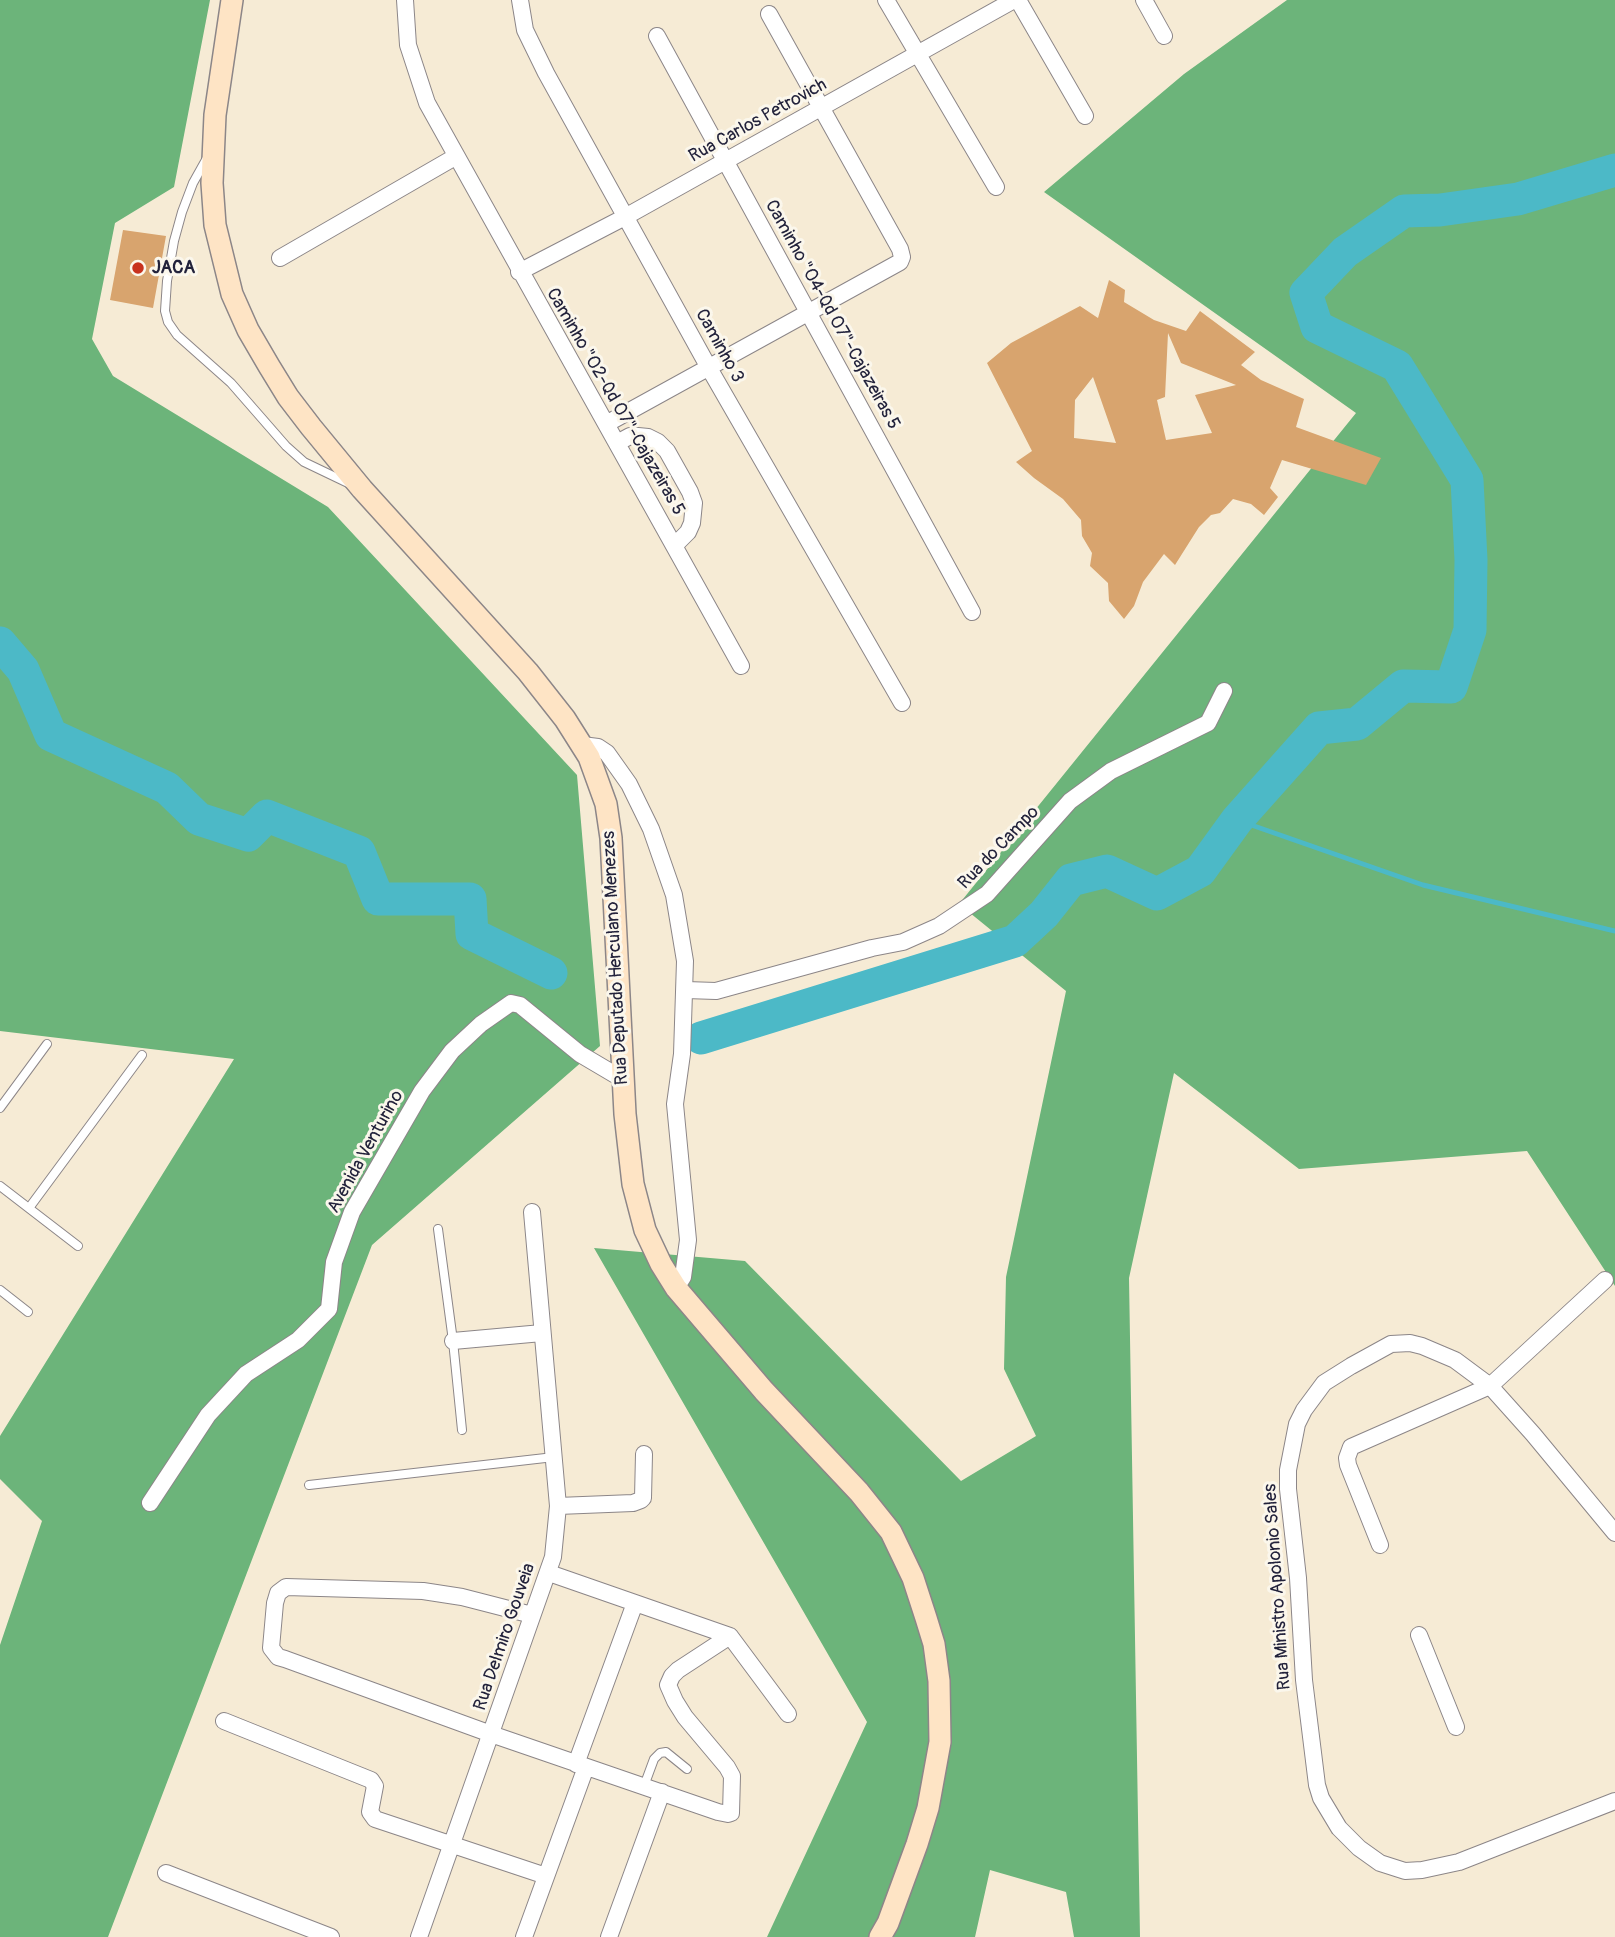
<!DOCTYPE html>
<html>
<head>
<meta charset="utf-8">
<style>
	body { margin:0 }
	canvas { display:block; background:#f6ebd5 }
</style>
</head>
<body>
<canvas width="1615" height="1937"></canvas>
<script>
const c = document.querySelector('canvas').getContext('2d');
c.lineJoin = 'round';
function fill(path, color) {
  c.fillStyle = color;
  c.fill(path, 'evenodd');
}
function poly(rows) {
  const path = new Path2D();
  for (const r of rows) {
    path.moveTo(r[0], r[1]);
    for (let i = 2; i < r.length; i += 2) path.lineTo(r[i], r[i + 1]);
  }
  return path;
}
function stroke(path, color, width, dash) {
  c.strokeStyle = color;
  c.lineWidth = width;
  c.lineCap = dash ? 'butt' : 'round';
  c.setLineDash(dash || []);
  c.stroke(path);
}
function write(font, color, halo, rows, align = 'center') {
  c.font = font + ' Pangolin,sans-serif';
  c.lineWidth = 6;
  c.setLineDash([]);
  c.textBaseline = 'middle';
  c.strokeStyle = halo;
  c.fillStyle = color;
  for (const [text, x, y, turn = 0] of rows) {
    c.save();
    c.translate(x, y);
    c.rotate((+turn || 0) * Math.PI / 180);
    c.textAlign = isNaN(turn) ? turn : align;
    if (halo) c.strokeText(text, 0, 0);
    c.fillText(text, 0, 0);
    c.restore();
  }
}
fill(poly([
	[0,0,210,0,174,187,115,223,92,339,113,376,328,507,577,775,600,1046,372,1245,108,1937,0,1937,0,1645,42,1521,0,1479,0,1436,234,1059,0,1031],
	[1287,0,1615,0,1615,1286,1527,1151,1299,1169,1174,1073,1129,1278,1140,1937,1074,1937,1066,1892,990,1870,975,1937,767,1937,867,1722,594,1248,745,1261,961,1481,1036,1436,1004,1369,1006,1277,1066,991,959,904,1356,413,1044,192,1184,74]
]), '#6cb47a');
stroke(poly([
	[1237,820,1423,885,1615,931]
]), '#4cb9c7', 5);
stroke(poly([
	[0,643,23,670,51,735,167,788,199,819,248,835,267,816,359,852,378,899,470,899,472,934,551,973],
	[701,1038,1015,941,1044,914,1071,880,1107,871,1157,894,1200,871,1237,820,1319,728,1357,724,1403,686,1451,687,1470,630,1471,560,1467,480,1397,366,1317,327,1306,293,1345,252,1404,211,1440,210,1518,199,1615,170]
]), '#4cb9c7', 33);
fill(poly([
	[123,230,166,236,153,308,110,300],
	[1109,280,1125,290,1124,302,1154,320,1186,331,1200,311,1255,352,1241,365,1261,380,1304,399,1296,427,1381,458,1366,485,1282,460,1270,488,1278,497,1264,515,1251,504,1233,499,1220,513,1211,515,1199,527,1175,565,1164,554,1143,582,1134,606,1124,619,1109,601,1108,583,1090,566,1092,553,1082,536,1081,520,1063,499,1034,478,1016,462,1032,451,987,363,1011,343,1080,306,1098,318],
	[1168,333,1181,363,1236,385,1195,395,1212,433,1166,440,1157,400,1165,397],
	[1093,377,1116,443,1074,438,1075,400]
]), '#d8a46e');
const service = poly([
	[207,158,193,183,182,212,174,241,167,281,165,311,168,322,177,335,231,383,286,446,304,462,352,485],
	[0,1108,47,1044],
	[0,1186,78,1246],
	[29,1208,142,1055],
	[438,1229,453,1341,462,1430],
	[0,1290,28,1312],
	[309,1485,554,1457],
	[644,1786,654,1759,660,1753,666,1752,687,1769]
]);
const minor = poly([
	[405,0,408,45,427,103,741,666],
	[520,0,525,30,546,73,709,368,902,703],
	[886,0,996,187],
	[1018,0,1085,116],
	[1144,0,1164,36],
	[657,36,972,612],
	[280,258,455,157],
	[519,272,625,217,1014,0],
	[606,424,900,262,902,257,900,249,769,14],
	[617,443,630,436,638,436,648,437,658,442,667,451,690,492,694,503,692,523,688,532,674,546],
	[582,745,598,747,607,753,629,784,651,829,674,895,685,961,682,1054,675,1104,688,1240,683,1277,676,1288],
	[686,990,716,991,872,948,903,942,939,926,987,894,1070,801,1111,771,1208,723,1224,691],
	[453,1341,542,1333],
	[150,1503,208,1415,246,1374,298,1340,329,1309,334,1262,352,1212,422,1091,452,1051,481,1024,511,1003,520,1005,580,1054,624,1080],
	[558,1506,633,1503,641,1500,643,1498,644,1454],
	[1615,1533,1533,1434,1490,1386,1455,1360,1422,1346,1410,1343,1391,1344,1351,1366,1324,1383,1304,1410,1297,1424,1288,1470,1288,1489,1298,1578,1304,1680,1317,1785,1321,1798,1339,1828,1359,1848,1380,1863,1405,1871,1422,1870,1459,1862,1615,1801],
	[1380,1545,1348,1465,1347,1458,1351,1447,1490,1386,1605,1280],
	[532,1615,462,1597,423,1591,286,1587,278,1593,275,1603,271,1648,278,1657,285,1659,491,1734,718,1812,728,1814,731,1813,732,1776,727,1767,685,1717,675,1701,668,1685,672,1676,678,1670,730,1636,549,1573],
	[1419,1635,1456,1727],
	[730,1636,788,1714],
	[224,1721,371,1780,375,1786,370,1812,375,1819,546,1876],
	[576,1764,635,1603],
	[166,1873,331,1937],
	[419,1937,553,1557,558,1506,532,1212],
	[524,1937,586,1767],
	[609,1937,662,1792]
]);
const secondary = poly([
	[232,0,215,115,212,183,215,225,232,294,248,330,269,366,288,397,311,427,362,489,528,672,565,719,589,757,606,804,611,838,625,1114,633,1184,645,1230,661,1264,676,1288,764,1391,859,1492,891,1532,913,1578,926,1618,934,1644,939,1681,940,1742,928,1808,917,1844,888,1923,880,1937]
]);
stroke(service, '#8c8688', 10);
stroke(minor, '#8c8688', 18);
stroke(secondary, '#8c8688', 24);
stroke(service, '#fff', 8);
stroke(minor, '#fff', 16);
stroke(secondary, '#fee4c5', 21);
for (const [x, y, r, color] of [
	[138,268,7,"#c8321e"]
]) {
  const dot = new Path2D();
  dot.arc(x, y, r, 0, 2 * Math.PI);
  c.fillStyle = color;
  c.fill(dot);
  stroke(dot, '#fbf7ec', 2.5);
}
write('18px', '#22223b', '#fbf7ec', [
	["Rua Carlos Petrovich",758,121,-29],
	["Caminho \"04-Qd 07\"-Cajazeiras 5",832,315,61],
	["Caminho 3",719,346,61],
	["Caminho \"02-Qd 07\"-Cajazeiras 5",615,402,60],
	["Rua do Campo",999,848,-46],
	["Rua Deputado Herculano Menezes",616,958,-93],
	["Avenida Venturino",366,1152,-61],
	["Rua Ministro Apolonio Sales",1278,1587,-94],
	["Rua Delmiro Gouveia",505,1637,-71]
]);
write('bold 18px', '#22223b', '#fbf7ec', [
	["JACA",152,268]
], 'left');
</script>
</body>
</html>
